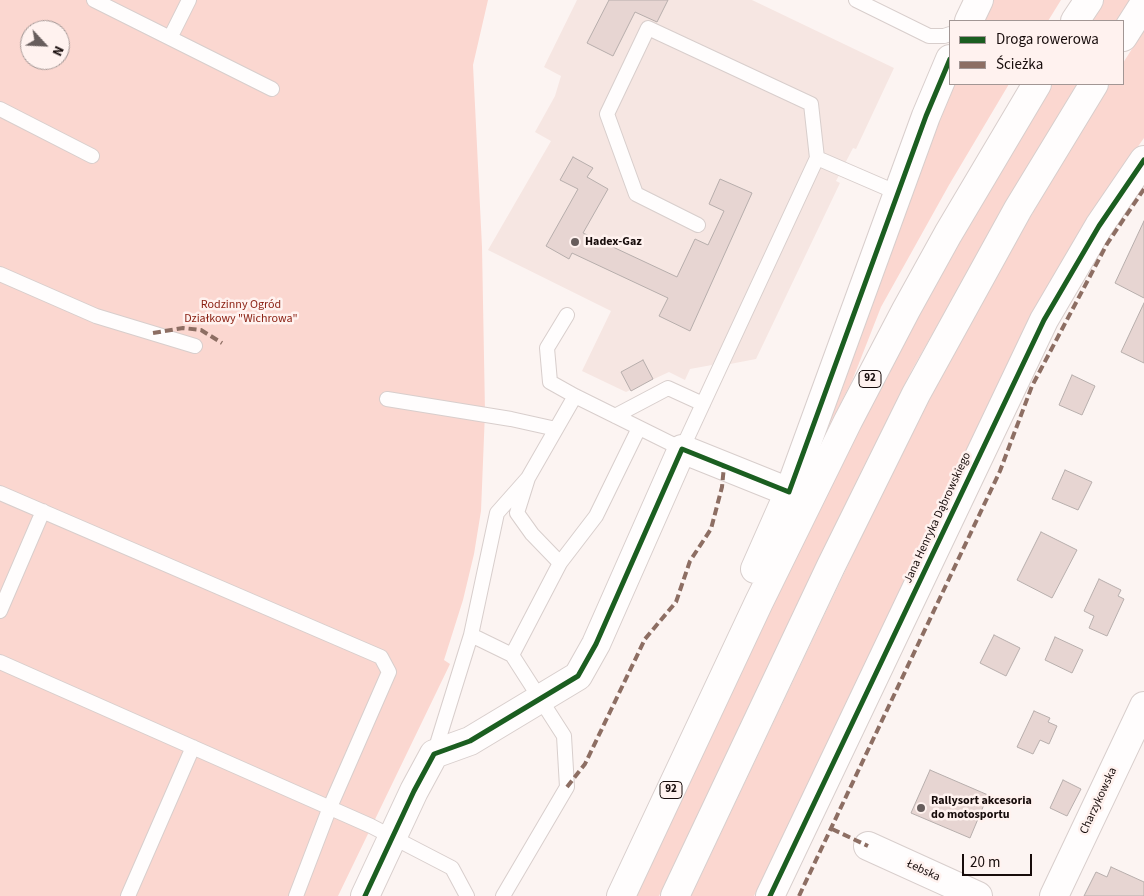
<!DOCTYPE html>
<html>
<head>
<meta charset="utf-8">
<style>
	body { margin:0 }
	#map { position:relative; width:1144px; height:896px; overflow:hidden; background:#fcf4f2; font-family:"Source Sans 3",sans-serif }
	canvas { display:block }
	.legend { position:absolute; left:949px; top:20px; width:175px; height:65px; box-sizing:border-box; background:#fff2ef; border:1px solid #a29694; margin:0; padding:6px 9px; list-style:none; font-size:15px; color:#170c0b }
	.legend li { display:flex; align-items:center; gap:10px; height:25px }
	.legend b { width:25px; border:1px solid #a29694 }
	.north { position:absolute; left:20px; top:20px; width:50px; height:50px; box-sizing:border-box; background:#fff2ef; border:1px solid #a29694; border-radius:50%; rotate:115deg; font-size:14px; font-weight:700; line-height:20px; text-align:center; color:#170c0b }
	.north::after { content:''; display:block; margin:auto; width:18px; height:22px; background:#675d5c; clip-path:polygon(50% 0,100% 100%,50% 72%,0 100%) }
	.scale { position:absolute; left:962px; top:854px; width:70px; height:22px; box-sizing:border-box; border:2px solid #170c0b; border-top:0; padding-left:6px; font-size:15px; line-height:18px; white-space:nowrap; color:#170c0b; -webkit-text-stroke:4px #fff2ef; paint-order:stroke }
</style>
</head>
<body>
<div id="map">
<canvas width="1144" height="896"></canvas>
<ul class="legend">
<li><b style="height:6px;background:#1b5e20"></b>Droga rowerowa</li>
<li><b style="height:6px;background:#8d6e63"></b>Ścieżka</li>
</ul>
<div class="north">N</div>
<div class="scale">20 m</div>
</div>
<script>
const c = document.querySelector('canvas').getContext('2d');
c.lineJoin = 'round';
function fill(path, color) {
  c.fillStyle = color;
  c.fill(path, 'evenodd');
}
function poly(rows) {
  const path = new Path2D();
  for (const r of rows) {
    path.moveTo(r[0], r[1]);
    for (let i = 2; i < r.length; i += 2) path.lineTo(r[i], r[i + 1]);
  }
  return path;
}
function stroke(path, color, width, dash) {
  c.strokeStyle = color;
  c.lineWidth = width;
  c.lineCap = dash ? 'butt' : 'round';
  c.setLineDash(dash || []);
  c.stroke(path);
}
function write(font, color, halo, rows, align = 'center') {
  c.font = font + ' "Source Sans 3",sans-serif';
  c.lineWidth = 5;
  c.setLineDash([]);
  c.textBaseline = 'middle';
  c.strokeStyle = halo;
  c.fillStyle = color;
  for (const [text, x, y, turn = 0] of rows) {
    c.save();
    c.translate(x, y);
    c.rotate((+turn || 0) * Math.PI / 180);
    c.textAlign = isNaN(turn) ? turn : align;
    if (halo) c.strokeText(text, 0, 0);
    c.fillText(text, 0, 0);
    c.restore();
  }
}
fill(poly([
	[577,0,752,0,894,68,856,149,853,148,836,181,840,183,756,359,730,364,728,366,715,360,712,365,690,369,685,380,669,372,626,392,582,371,611,311,488,250,551,141,535,132,555,96,561,76,544,67]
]), '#f6e6e2');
fill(poly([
	[0,0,488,0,473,65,482,247,485,412,481,511,474,554,463,600,444,660,450,664,338,896,0,896],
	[30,30,60,30,60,60,30,60],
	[988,0,1061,0,1048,21,976,21],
	[1104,0,1130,0,1116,21,1091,21],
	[1144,30,1144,138,1090,214,1035,311,939,508,754,896,691,896,876,506,933,392,1017,239,1110,84,1123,84,1123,63],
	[950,84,1009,84,949,185,881,307,852,381,823,438],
	[1052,84,1077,84,1024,172,912,370,820,556,659,896,635,896,803,542,903,344,967,228]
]), '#fbd7d0');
const building = poly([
	[609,0,668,0,657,22,635,12,613,56,587,43,609,0],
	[573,157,593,168,587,177,608,189,583,233,677,277,695,239,708,245,724,211,709,204,720,179,752,193,690,331,659,316,668,298,572,253,569,259,546,246,578,189,560,180,573,157],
	[1144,221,1144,298,1115,283,1144,221],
	[1144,303,1144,363,1121,352,1144,303],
	[643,360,653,379,631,391,621,372,643,360],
	[1072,375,1095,386,1082,415,1059,405,1072,375],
	[1065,470,1092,482,1078,510,1052,499,1065,470],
	[1041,532,1077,550,1052,598,1017,580,1041,532],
	[1099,579,1121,590,1118,596,1124,599,1107,636,1089,628,1094,616,1084,611,1099,579],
	[994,635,1020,648,1006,676,980,663,994,635],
	[1055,637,1083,650,1072,673,1045,660,1055,637],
	[1034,711,1050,718,1048,722,1057,726,1049,744,1040,740,1033,754,1017,747,1034,711],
	[930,770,988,795,970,838,911,813,930,770],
	[1063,780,1081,789,1067,816,1050,808,1063,780],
	[1111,867,1144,882,1144,896,1084,896,1096,872,1107,877,1111,867]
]);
fill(building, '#e7d5d2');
stroke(building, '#b7aeac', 1);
const service = poly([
	[94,0,170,38,189,0],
	[856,0,929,36,944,36,950,34],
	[170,38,272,89],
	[0,109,92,156],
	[698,225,636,194,607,114,648,28,811,104,817,158,898,193],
	[0,274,96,316,195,346],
	[567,315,547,348,550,382,575,396,682,449,817,158],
	[387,399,511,419,556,429],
	[615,416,668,388,703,404],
	[0,493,381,657,389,672,330,807,296,896],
	[560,563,532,534,517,513,528,478,575,396],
	[0,611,43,511],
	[471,635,512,655,564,736,567,787,503,896],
	[512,655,560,563,596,516,639,428],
	[0,662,371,826,452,868,467,896],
	[434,754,471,635,497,513,528,478],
	[128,896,193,747]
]);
const minor = poly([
	[868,846,978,896],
	[365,896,414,791,434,754,470,741,578,676,596,644,682,449,789,492],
	[770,896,1044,320,1099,226,1144,160],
	[1054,896,1144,706]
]);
const tertiary = poly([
	[969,21,979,0],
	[789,492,926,116,950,59]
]);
const primary = poly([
	[1075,21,1089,0],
	[1123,37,1144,4],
	[755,569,789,492],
	[621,896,759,602,848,421,906,310,948,234,1037,84],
	[675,896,831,566,916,394,1018,209,1094,84]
]);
stroke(service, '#d8cecc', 16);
stroke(minor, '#d8cecc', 30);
stroke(tertiary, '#d8cecc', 30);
stroke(primary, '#d8cecc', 30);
stroke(service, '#fffdfd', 14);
stroke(minor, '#fffdfd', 28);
stroke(tertiary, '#fffdfd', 28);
stroke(primary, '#fffdfd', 28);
stroke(poly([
	[153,333,183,328,201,330,222,343],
	[567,787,585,764,645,639,676,602,690,561,711,529,722,487,724,466],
	[832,829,868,846],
	[799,896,1000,471,1032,386,1107,244,1144,189]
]), '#8d6e63', 4, [8, 4]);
stroke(poly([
	[365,896,414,791,434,754,470,741,578,676,596,644,682,449,789,492,926,116,950,59],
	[770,896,1044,320,1099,226,1144,160]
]), '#1b5e20', 5);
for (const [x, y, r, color] of [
	[575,242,5,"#675d5c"],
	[921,808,5,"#675d5c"]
]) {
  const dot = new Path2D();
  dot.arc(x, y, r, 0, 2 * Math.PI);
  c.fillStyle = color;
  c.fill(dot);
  stroke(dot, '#fff2ef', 2);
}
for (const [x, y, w] of [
	[870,379,22],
	[671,790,22]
]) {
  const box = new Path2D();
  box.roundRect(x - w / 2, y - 8.5, w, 17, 4);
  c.fillStyle = '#fff2ef';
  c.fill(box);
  stroke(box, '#170c0b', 1);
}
write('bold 11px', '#170c0b', null, [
	["92",870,379],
	["92",671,790]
]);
write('bold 12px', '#170c0b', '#fff2ef', [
	["Hadex-Gaz",585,242],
	["Rallysort akcesoria",931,801],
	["do motosportu",931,815]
], 'left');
write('12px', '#891e10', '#fff2ef', [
	["Rodzinny Ogród",241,305],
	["Działkowy \"Wichrowa\"",241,319]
]);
write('12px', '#170c0b', '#fff2ef', [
	["Jana Henryka Dąbrowskiego",938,518,-65],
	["Charzykowska",1099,801,-65],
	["Łebska",923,871,25]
]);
</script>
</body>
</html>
